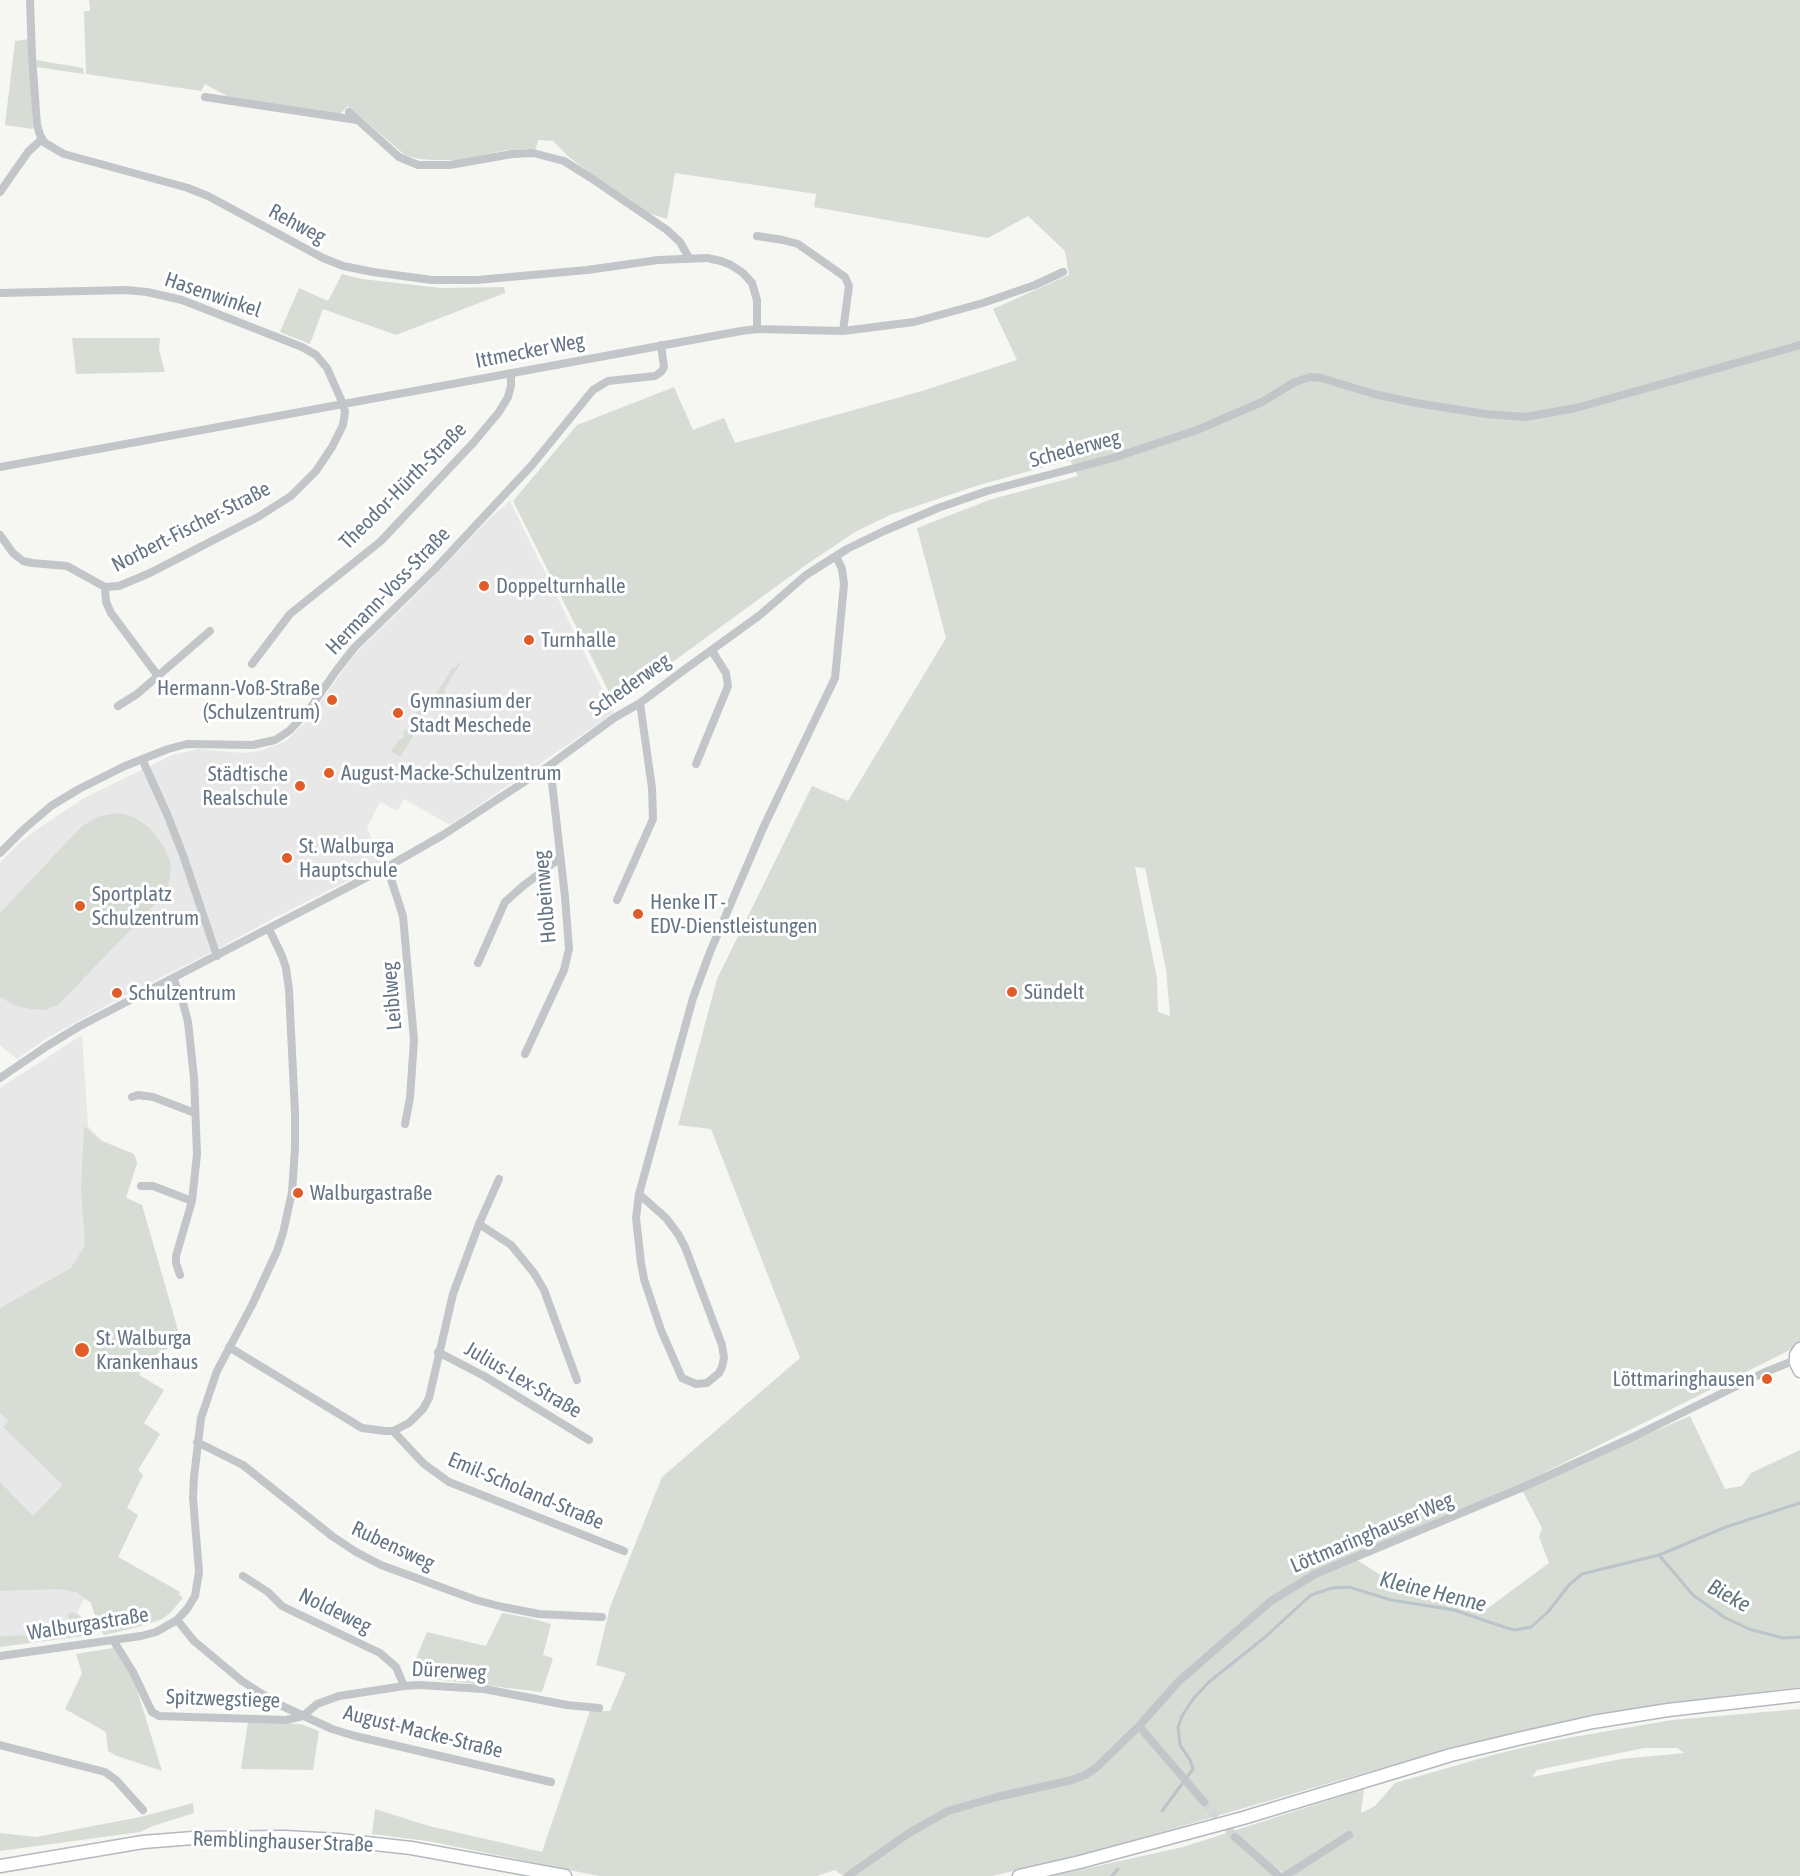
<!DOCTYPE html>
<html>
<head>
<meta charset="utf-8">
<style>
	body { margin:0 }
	canvas { display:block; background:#f6f6f3 }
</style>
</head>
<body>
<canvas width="1800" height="1876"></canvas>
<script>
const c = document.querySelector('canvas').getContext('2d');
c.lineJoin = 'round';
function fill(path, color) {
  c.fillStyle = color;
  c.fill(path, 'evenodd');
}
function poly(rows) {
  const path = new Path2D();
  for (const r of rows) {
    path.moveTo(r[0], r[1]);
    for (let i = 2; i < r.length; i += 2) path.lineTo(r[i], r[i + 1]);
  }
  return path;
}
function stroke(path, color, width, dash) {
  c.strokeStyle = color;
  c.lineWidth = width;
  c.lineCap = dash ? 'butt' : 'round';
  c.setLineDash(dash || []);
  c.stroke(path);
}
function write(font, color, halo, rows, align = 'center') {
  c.font = font + ' "Asap Condensed",sans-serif';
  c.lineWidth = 6;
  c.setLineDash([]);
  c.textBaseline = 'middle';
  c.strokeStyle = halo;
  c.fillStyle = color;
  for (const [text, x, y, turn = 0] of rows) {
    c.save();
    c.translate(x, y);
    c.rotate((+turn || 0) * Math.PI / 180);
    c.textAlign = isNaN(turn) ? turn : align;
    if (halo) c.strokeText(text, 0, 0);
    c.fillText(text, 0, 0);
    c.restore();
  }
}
fill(poly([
	[510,501,614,713,450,825,404,799,397,811,380,802,367,827,381,864,272,919,214,951,128,994,47,1038,17,1059,0,1045,0,863,18,844,39,828,84,798,172,755,199,749,243,753,260,751,286,741,306,722,354,655,418,593,491,517],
	[82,1035,88,1126,102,1141,134,1154,137,1163,126,1198,142,1205,181,1341,148,1359,139,1375,164,1390,144,1423,160,1434,138,1470,143,1475,127,1508,138,1515,118,1557,180,1592,179,1595,183,1598,170,1613,162,1619,151,1623,104,1635,99,1628,91,1603,85,1597,77,1613,83,1619,83,1636,0,1647,0,1088]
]), '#e7e8e7');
fill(poly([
	[89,0,1800,0,1800,1343,1788,1351,1463,1513,1354,1558,1412,1595,1484,1611,1549,1563,1539,1537,1542,1528,1521,1488,1690,1416,1725,1489,1742,1486,1751,1473,1800,1450,1800,1687,1679,1702,1493,1738,1371,1771,1090,1853,992,1876,843,1876,835,1870,817,1876,599,1876,428,1841,372,1834,375,1809,429,1826,542,1852,590,1711,610,1711,626,1673,596,1665,610,1607,662,1477,800,1358,711,1129,678,1125,717,979,812,786,848,801,946,638,917,528,992,499,1078,476,1070,460,979,485,890,515,855,532,803,567,615,704,513,501,577,425,674,387,693,430,724,418,735,443,922,391,1017,360,993,309,1069,275,1065,251,1028,216,988,238,814,207,816,194,675,173,667,219,639,210,569,157,553,141,538,140,536,149,507,150,459,160,432,160,419,159,405,155,348,106,339,115,232,99,205,84,201,91,86,74,84,11,90,11],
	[1135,867,1145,868,1166,969,1170,1016,1158,1012,1157,979],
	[29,39,33,129,5,125,15,41],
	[36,60,83,68,84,74,37,67],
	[342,274,362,279,441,288,504,287,505,293,396,335,323,309,310,344,280,332,299,288,328,301],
	[72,338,160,338,159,350,165,372,76,374],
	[459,662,460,664,445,688,444,698,439,710,430,704,453,667,455,668],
	[420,707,426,711,421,718,423,720,400,757,391,751,399,740,404,737,403,733,406,729,410,728,411,721],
	[119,813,134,817,150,828,165,849,171,864,170,877,168,886,160,899,59,1004,46,1010,30,1009,16,1006,0,997,0,913,82,826,100,816],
	[84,1126,102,1141,134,1154,137,1163,126,1198,142,1205,181,1341,148,1359,139,1375,164,1390,144,1423,160,1434,138,1470,143,1475,127,1508,138,1515,118,1557,180,1592,179,1595,183,1598,170,1613,162,1619,138,1627,104,1635,99,1628,91,1603,76,1592,58,1589,0,1591,0,1482,33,1516,63,1485,3,1427,8,1421,0,1413,0,1308,71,1268,85,1245,81,1189],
	[73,1612,79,1615,83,1619,83,1636,0,1647,0,1636,48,1635,59,1632,66,1628,72,1621,66,1615],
	[502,1613,530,1618,551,1624,543,1655,553,1658,542,1692,423,1678,410,1673,427,1632,486,1646],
	[113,1648,134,1680,162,1771,117,1756,108,1751,106,1732,65,1709,82,1673,76,1654],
	[1800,1709,1800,1876,1285,1876,1280,1870,1272,1876,1052,1876,1183,1847,1364,1789,1361,1813,1375,1806,1395,1783,1496,1754,1556,1740,1672,1720],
	[1644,1748,1677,1748,1684,1753,1621,1759,1532,1777,1537,1770],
	[248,1722,301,1724,319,1731,313,1770,241,1769],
	[193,1803,194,1813,153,1826,140,1832,0,1851,0,1833,36,1837,140,1817]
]), '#d7ddd4');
stroke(poly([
	[1659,1555,1693,1595,1724,1617,1749,1629,1783,1638,1800,1637],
	[1162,1811,1193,1769,1190,1760,1180,1745,1178,1727,1182,1716,1193,1699,1209,1682,1264,1638,1311,1595,1332,1588,1349,1587,1391,1600,1454,1610,1507,1628,1515,1630,1531,1627,1548,1612,1569,1585,1582,1574,1659,1555,1726,1527,1800,1503],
	[1112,1876,1118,1869]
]), '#bac4c9', 3);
stroke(poly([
	[1204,1802,1235,1837]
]), '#d2d6d7', 8, [8, 4]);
const secondary = poly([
	[1800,1349,1796,1355,1796,1363,1800,1371],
	[0,1866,143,1842,193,1838,284,1837,339,1840,411,1848,565,1876],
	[1019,1876,1080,1862,1243,1818,1451,1755,1522,1738,1593,1722,1668,1710,1800,1695]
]);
stroke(secondary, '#b4b9be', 15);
stroke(poly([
	[30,0,32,56,37,125,40,135,45,143,64,154,188,188,208,196,323,258,343,266,373,272,432,280,477,280,587,270,658,260,707,258,721,261,731,265,743,273,752,283,757,300,757,329],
	[205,97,357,120],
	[349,112,399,157,418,165,450,165,512,154,533,153,564,161,591,178,667,230,680,242,689,258],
	[0,192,28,152,42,139],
	[757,236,783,240,798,244,845,277,849,286,843,331],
	[0,293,126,290,147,292,182,300,302,347,316,355,327,368,343,404,345,412,343,425,332,447,316,471,291,496,258,517,150,573,119,586,105,587],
	[0,467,741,331,757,329,843,331,914,322,983,303,1035,285,1063,272],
	[0,535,13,553,23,561,32,563,67,566,105,587,106,602,111,613,158,676],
	[252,664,290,614,381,541,474,442,499,412,508,397,511,386,511,373],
	[118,706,137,694,210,631],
	[142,759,167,814,183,855,217,956],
	[696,764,728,686,726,673,712,651],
	[0,853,23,830,51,806,79,789,125,766,168,749,187,744,253,745,275,740,289,731,308,711,336,671,354,648,435,569,532,465,593,390,608,381,655,376,661,372,664,367,661,345],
	[387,867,403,916,414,1040,410,1098,405,1124],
	[617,900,653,819,652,788,640,703],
	[478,963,505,902,523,886,560,858],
	[173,978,182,999,188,1022,194,1078,197,1154,192,1201,176,1256,176,1263,180,1275],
	[525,1054,564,970,569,949,565,897,550,765],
	[0,1078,47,1046,80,1026,387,867,443,835,550,765,614,718,640,703,684,670,760,615,806,575,847,549,884,531,938,508,987,491,1113,458,1197,430,1262,402,1295,382,1310,377,1321,378,1374,394,1416,403,1486,414,1525,417,1576,408,1800,345],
	[132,1097,138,1095,153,1097,195,1113],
	[141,1186,153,1186,192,1201],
	[639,1194,666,1218,678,1234,685,1247,722,1345,724,1358,722,1367,719,1373,707,1383,696,1384,682,1378,661,1330,644,1279,641,1263,636,1218,639,1194,693,998,710,952,764,826,835,678,844,584,842,569,836,556],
	[479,1224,511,1245,534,1273,544,1290,577,1380],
	[229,1347,362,1428,385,1431,393,1431,409,1423,423,1409,429,1398,453,1294,479,1224,499,1179],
	[438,1352,484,1376,589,1440],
	[393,1431,424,1464,449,1482,624,1551],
	[197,1442,243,1465,332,1536,356,1552,381,1565,476,1600,503,1607,539,1614,602,1617],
	[243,1576,268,1592,282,1606,290,1610,380,1653,396,1667,404,1686],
	[177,1620,194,1641,242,1681,278,1704,332,1729,355,1736,551,1782],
	[113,1640,133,1672,152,1712,159,1716,286,1720,303,1716,317,1704,339,1696,404,1686,419,1685,484,1689,567,1705,599,1708],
	[0,1656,141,1636,156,1632,177,1620,187,1609,195,1596,199,1572,193,1498,194,1477,201,1418,217,1371,252,1305,277,1251,283,1233,292,1192,295,1148,295,1113,289,990,286,968,282,956,269,929],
	[1139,1726,1204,1802],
	[0,1745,105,1772,116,1780,143,1810],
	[1235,1837,1279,1876],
	[848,1876,909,1833,948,1811,997,1797,1072,1780,1085,1775,1096,1768,1139,1726,1179,1681,1271,1601,1315,1574,1521,1488,1631,1438,1763,1373,1788,1363,1796,1363],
	[1285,1876,1349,1835]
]), '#c2c6c9', 8);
stroke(secondary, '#fff', 12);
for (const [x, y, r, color] of [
	[484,586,6,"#e05d29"],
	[529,640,6,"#e05d29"],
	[332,700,6,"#e05d29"],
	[398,713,6,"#e05d29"],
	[329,773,6,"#e05d29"],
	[300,786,6,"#e05d29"],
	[287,858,6,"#e05d29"],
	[80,906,6,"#e05d29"],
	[638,914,6,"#e05d29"],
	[1012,992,6,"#e05d29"],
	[117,993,6,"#e05d29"],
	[298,1193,6,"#e05d29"],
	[82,1350,8,"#e05d29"],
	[1767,1379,6,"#e05d29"]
]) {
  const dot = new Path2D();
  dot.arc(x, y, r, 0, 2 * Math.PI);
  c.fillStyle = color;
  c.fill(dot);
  stroke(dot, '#fff', 2);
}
write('21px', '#667584', '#fff', [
	["Rehweg",297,224,28],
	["Hasenwinkel",213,295,19],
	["Ittmecker Weg",530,351,-11],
	["Schederweg",1075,449,-15],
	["Theodor-Hürth-Straße",403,486,-45],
	["Norbert-Fischer-Straße",191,527,-27],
	["Hermann-Voss-Straße",388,591,-46],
	["Schederweg",630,685,-35],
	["Holbeinweg",545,897,-95],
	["Leiblweg",392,996,-95],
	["Julius-Lex-Straße",523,1380,30],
	["Emil-Scholand-Straße",526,1491,23],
	["Löttmaringhauser Weg",1372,1533,-23],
	["Rubensweg",393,1546,25],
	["Noldeweg",335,1611,26],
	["Walburgastraße",88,1624,-9],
	["Dürerweg",449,1671,3],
	["Spitzwegstiege",223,1699,2],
	["August-Macke-Straße",423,1732,14],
	["Remblinghauser Straße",283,1842,2]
]);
write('21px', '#667584', '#fff', [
	["Doppelturnhalle",496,586],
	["Turnhalle",541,640],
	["Hermann-Voß-Straße",320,688,"right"],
	["(Schulzentrum)",320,712,"right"],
	["Gymnasium der",410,701],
	["Stadt Meschede",410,725],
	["August-Macke-Schulzentrum",341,773],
	["Städtische",288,774,"right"],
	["Realschule",288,798,"right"],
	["St. Walburga",299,846],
	["Hauptschule",299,870],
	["Sportplatz",92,894],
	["Schulzentrum",92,918],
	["Henke IT -",650,902],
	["EDV-Dienstleistungen",650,926],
	["Sündelt",1024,992],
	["Schulzentrum",129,993],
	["Walburgastraße",310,1193],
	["St. Walburga",96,1338],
	["Krankenhaus",96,1362],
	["Löttmaringhausen",1755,1379,"right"]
], 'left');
write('italic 22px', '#627780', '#fff', [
	["Kleine Henne",1433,1592,14],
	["Bieke",1729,1596,29]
]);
</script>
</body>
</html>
